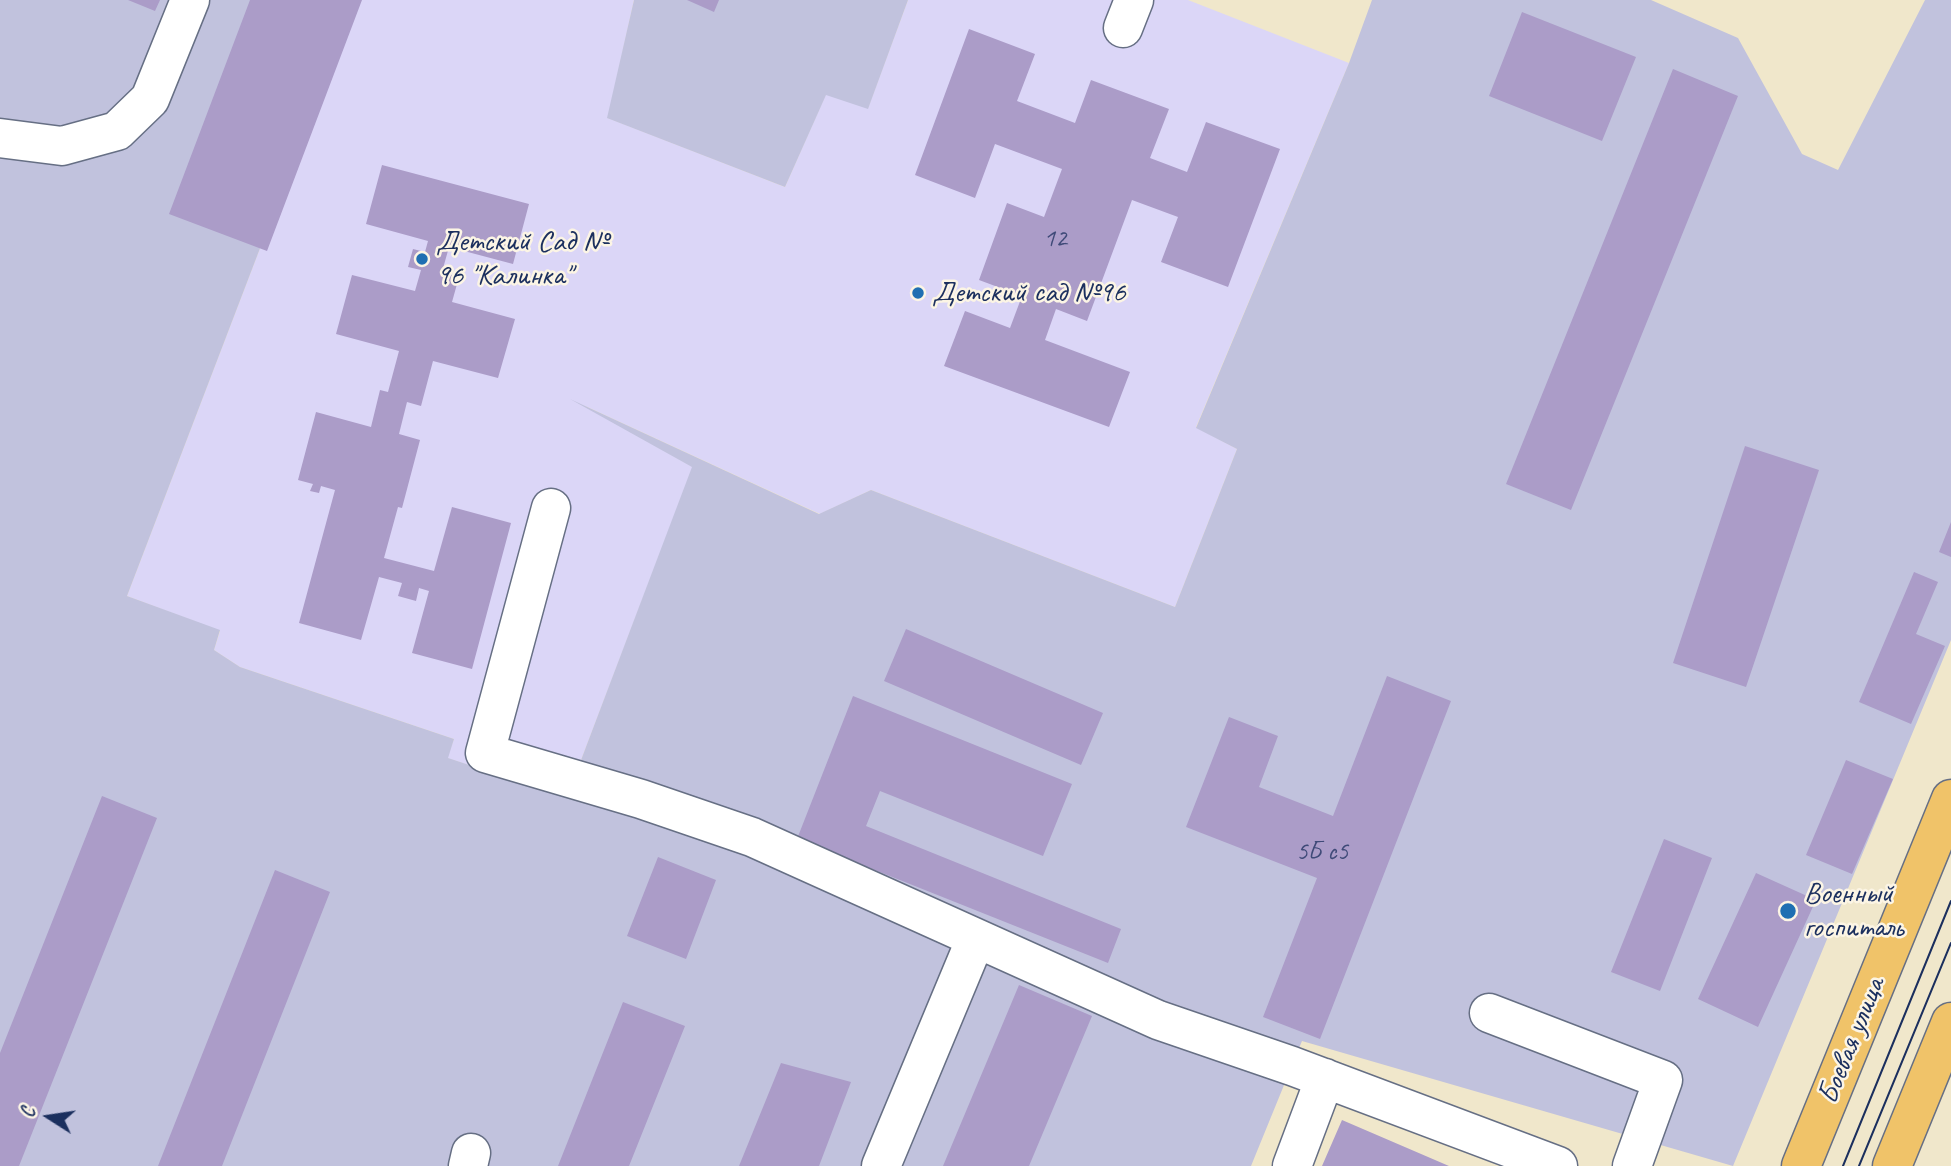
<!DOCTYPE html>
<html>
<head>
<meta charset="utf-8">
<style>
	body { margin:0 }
	#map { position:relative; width:1951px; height:1166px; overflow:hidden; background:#f0e7cb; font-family:Caveat,sans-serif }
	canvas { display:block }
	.north { position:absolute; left:14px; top:1082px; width:70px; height:70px; -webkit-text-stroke:5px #fcf5e5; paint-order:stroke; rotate:282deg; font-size:19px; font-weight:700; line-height:28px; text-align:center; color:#1b2f5e }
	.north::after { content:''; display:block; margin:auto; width:24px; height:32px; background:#1b2f5e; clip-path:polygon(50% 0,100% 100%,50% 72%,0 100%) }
</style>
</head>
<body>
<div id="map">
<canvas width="1951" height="1166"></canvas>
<div class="north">С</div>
</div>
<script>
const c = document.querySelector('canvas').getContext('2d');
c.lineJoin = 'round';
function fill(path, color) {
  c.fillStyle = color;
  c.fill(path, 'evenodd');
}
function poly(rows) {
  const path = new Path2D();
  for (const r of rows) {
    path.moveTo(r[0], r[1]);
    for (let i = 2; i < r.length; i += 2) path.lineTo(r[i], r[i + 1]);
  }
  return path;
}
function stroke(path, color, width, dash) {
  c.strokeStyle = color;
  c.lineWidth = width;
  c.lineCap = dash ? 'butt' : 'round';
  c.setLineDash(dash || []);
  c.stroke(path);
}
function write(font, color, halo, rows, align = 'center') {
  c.font = font + ' Caveat,sans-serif';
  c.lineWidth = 5;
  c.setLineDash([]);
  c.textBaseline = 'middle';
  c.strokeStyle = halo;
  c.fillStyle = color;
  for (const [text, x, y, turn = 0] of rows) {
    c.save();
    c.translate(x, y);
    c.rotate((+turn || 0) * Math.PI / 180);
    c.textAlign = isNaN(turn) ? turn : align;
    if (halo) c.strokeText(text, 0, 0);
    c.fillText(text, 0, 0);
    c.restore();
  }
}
fill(poly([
	[355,0,634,0,608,118,785,187,826,94,868,108,908,0,1188,0,1349,63,1196,427,1237,449,1175,607,871,490,820,514,583,405,693,467,578,768,563,796,447,758,454,739,240,667,214,650,220,631,127,596]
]), '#dbd6f7');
fill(poly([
	[0,0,355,0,127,596,220,630,214,650,240,667,454,739,448,758,563,796,578,768,692,467,570,399,819,514,871,490,1175,607,1237,449,1196,428,1349,63,1372,0,1651,0,1738,38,1802,154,1838,170,1925,0,1951,0,1951,640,1733,1166,1302,1041,1251,1166,0,1166],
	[634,0,908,0,868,109,826,95,785,187,607,118]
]), '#c1c2dd');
fill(poly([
	[128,0,160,0,155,11],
	[250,0,362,0,267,251,169,214],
	[687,0,719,0,714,12],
	[1522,12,1636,57,1602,141,1489,96],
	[969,29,1035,54,1017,101,1075,123,1091,80,1169,109,1150,158,1187,172,1206,122,1280,149,1228,287,1161,262,1178,217,1132,200,1087,321,1056,309,1045,340,1130,372,1109,427,944,366,965,311,1010,328,1022,296,979,280,1007,203,1044,217,1062,169,995,144,975,198,915,175],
	[1673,69,1738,96,1571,510,1506,484],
	[382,165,529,204,513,264,449,247,442,272,459,277,452,302,515,319,498,378,433,361,421,406,407,402,399,434,420,440,402,508,398,507,384,558,434,571,452,507,511,523,472,669,412,653,429,591,419,588,416,601,398,596,402,583,379,577,361,640,299,623,335,490,321,486,319,493,310,491,313,484,298,480,316,412,371,427,380,390,388,392,399,351,336,334,352,275,415,291,421,270,408,267,413,249,425,252,428,241,366,224],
	[1745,446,1819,470,1746,687,1673,663],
	[1951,522,1951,557,1939,552],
	[1914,572,1938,582,1916,634,1945,646,1911,724,1859,702],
	[906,629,1103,713,1081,765,884,681],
	[1387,676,1451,701,1320,1039,1263,1017,1317,878,1186,827,1229,717,1278,736,1259,787,1333,816],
	[853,696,1072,784,1043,856,880,791,866,826,1121,929,1108,963,797,839],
	[1846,760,1893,779,1852,874,1806,855],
	[102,796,157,818,19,1166,0,1166,0,1053],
	[1664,839,1712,858,1660,991,1611,972],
	[658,857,716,880,686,959,627,936],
	[275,870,330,892,222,1166,158,1166],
	[1756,873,1816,900,1758,1027,1698,999],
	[1019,985,1092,1016,1029,1166,943,1166],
	[623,1002,685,1026,629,1166,558,1166],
	[781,1063,851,1082,819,1166,739,1166],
	[1342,1120,1449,1166,1322,1166]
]), '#ab9cc8');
const minor = poly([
	[1123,28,1134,0],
	[0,138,62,146,117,131,150,99,190,0],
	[551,508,485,753,641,799,752,837,1158,1020,1292,1066,1558,1166],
	[1489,1013,1663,1080,1632,1166],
	[468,1166,471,1153],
	[881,1166,969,955],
	[1292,1166,1325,1078]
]);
const major = poly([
	[1801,1166,1951,799],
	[1892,1166,1951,1022]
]);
stroke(minor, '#666f84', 41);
stroke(major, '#666f84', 41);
stroke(minor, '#fff', 38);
stroke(major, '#f0c369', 38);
stroke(poly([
	[1843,1166,1951,901],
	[1859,1166,1951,943]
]), '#1b2f5e', 2);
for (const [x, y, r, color] of [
	[422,259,7,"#1f6fb2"],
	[918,293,7,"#1f6fb2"],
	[1788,911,9,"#1f6fb2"]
]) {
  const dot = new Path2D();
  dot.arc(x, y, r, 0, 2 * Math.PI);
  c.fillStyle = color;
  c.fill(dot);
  stroke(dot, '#fcf5e5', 2.5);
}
write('26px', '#3f4a78', null, [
	["12",1055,239],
	["5Б с5",1322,852]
]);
write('30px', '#1b2f5e', '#fcf5e5', [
	["Детский Сад №",436,242],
	["96 \"Калинка\"",436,276],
	["Детский сад №96",932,293],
	["Военный",1804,894],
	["госпиталь",1804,928]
], 'left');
write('30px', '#1b2f5e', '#fcf5e5', [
	["Боевая улица",1852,1041,-68]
]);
</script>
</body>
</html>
